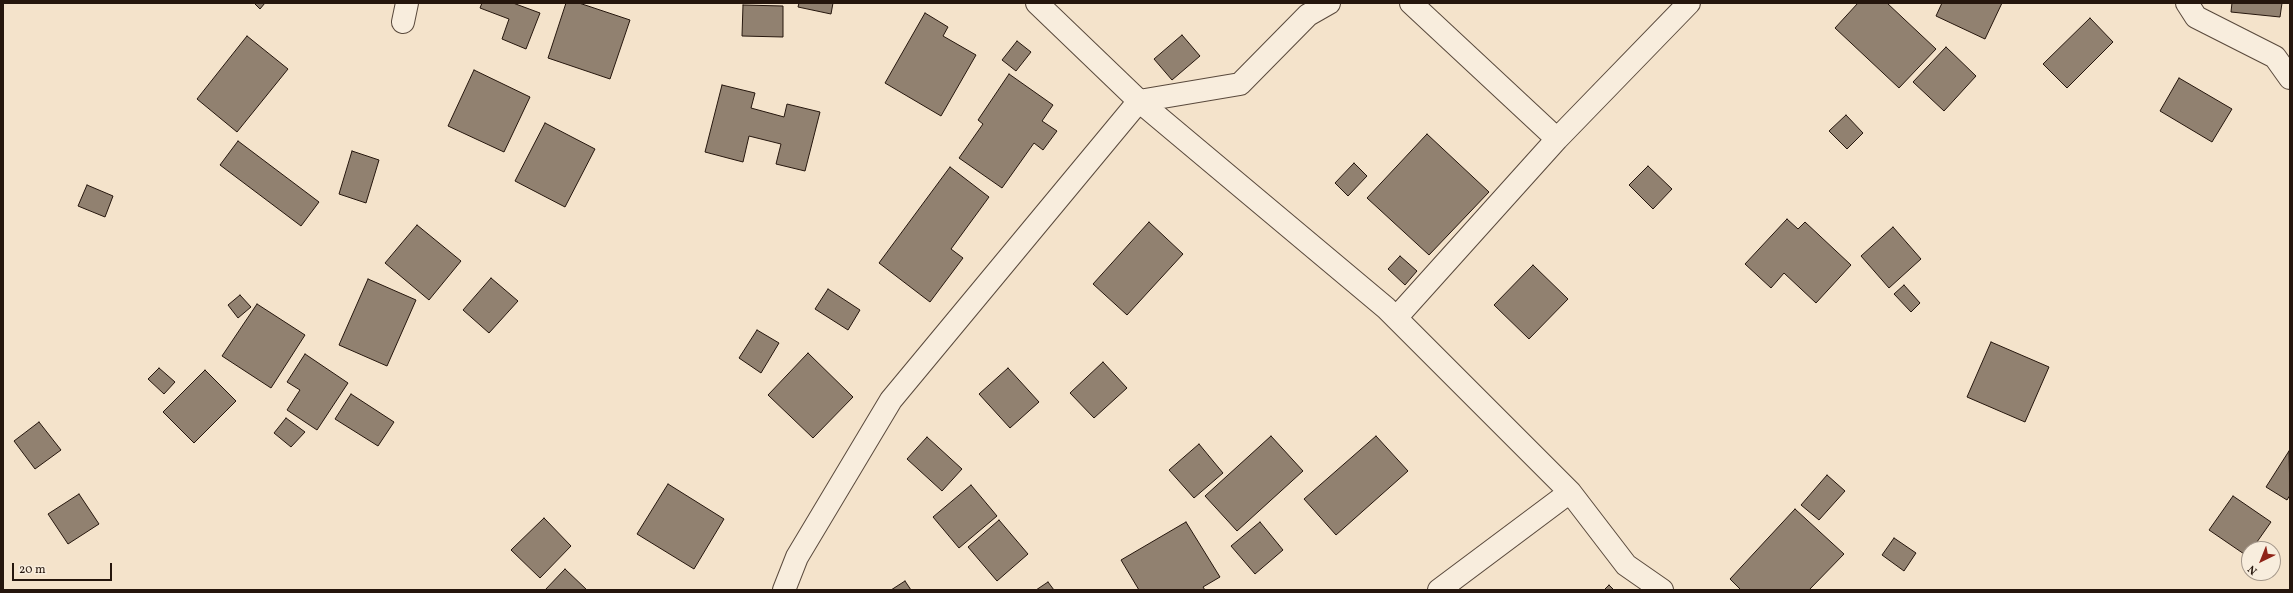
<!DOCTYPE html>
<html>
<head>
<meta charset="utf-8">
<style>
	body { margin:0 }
	#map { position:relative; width:2293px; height:593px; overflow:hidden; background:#f4e3cb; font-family:Vollkorn,serif }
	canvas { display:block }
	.frame { position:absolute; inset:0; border:4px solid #25160d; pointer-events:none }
	.north { position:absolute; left:2241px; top:541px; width:40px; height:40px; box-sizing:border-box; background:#f8eddd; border:1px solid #a4978a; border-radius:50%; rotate:223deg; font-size:11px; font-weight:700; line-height:16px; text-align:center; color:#25160d }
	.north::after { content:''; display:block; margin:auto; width:14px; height:18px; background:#8f2418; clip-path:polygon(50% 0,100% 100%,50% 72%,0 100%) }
	.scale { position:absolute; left:12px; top:563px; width:100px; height:18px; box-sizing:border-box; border:2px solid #25160d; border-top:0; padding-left:5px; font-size:12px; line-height:14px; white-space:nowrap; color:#25160d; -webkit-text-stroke:3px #f8eddd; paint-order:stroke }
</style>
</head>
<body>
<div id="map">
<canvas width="2293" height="593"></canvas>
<div class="frame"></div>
<div class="north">N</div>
<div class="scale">20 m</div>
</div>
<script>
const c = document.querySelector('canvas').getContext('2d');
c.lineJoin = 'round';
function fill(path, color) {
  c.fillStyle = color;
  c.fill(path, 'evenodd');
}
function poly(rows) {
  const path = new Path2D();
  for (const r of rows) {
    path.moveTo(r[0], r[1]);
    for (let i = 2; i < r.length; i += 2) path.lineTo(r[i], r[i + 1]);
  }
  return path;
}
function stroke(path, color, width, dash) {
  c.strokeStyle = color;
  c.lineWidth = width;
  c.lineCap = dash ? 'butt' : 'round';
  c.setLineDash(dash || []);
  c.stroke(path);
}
const building = poly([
	[254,3,265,3,260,9,254,3],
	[482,3,513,3,540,13,526,49,502,39,509,19,480,8,482,3],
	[566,3,579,3,630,20,610,79,548,58,566,3],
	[799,3,833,3,831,14,798,7,799,3],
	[1858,3,1887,3,1936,49,1899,88,1835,28,1858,3],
	[1942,3,2002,3,1985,39,1936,16,1942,3],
	[2232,3,2282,3,2280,17,2231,12,2232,3],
	[743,5,783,6,783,37,742,36,743,5],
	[925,13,948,27,943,36,976,55,941,116,885,83,925,13],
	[2090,18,2113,42,2067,88,2043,64,2090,18],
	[1182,35,1200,56,1172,80,1154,59,1182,35],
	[247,36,288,69,237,132,197,99,247,36],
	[1017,41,1031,52,1016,71,1002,60,1017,41],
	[1946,47,1976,76,1944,111,1913,82,1946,47],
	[474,70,530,97,504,152,448,126,474,70],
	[1009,74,1053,105,1042,121,1057,131,1043,150,1034,143,1002,188,959,158,983,124,978,120,1009,74],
	[2179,78,2232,109,2212,142,2160,111,2179,78],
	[722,85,755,93,751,108,784,117,787,104,820,112,805,171,776,164,781,144,749,136,743,162,705,152,722,85],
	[1846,115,1863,133,1847,149,1829,131,1846,115],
	[545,123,595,149,565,207,515,181,545,123],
	[1427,134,1489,192,1429,255,1367,198,1427,134],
	[238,141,319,202,301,226,220,165,238,141],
	[352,151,379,160,366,203,339,194,352,151],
	[1354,163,1367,176,1348,196,1335,183,1354,163],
	[1648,166,1672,189,1653,209,1629,185,1648,166],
	[950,167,989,197,951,249,963,258,930,302,879,263,950,167],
	[87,185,113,196,105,217,78,206,87,185],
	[1787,219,1798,229,1805,222,1851,265,1816,303,1784,273,1771,288,1745,264,1787,219],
	[1149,222,1183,254,1127,315,1093,284,1149,222],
	[417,225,461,261,429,300,385,263,417,225],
	[1893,227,1921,259,1889,288,1861,256,1893,227],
	[1400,256,1417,271,1405,285,1388,269,1400,256],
	[1533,265,1568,299,1529,339,1494,305,1533,265],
	[491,278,518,301,489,333,463,310,491,278],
	[368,279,416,300,387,366,339,345,368,279],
	[1904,285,1920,303,1911,312,1894,294,1904,285],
	[828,289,860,310,848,330,815,309,828,289],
	[240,295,251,307,238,318,228,305,240,295],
	[257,304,305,335,271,388,222,356,257,304],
	[757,330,779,343,761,373,739,358,757,330],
	[1991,342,2049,367,2025,422,1967,397,1991,342],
	[808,353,853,397,813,438,768,395,808,353],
	[305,354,348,383,317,430,287,410,300,390,287,382,305,354],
	[1103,362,1127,388,1094,418,1070,393,1103,362],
	[159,368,175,382,164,394,148,379,159,368],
	[1008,368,1039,402,1010,428,979,394,1008,368],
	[205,370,236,401,194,443,163,412,205,370],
	[351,394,394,422,378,446,335,419,351,394],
	[286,418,305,432,291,447,274,433,286,418],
	[39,422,61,450,35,469,14,441,39,422],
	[1271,436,1303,471,1237,531,1205,496,1271,436],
	[1376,436,1408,471,1336,535,1304,499,1376,436],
	[927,437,962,469,942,491,907,459,927,437],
	[1199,444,1223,473,1194,498,1169,470,1199,444],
	[2289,451,2290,495,2287,500,2266,487,2289,451],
	[1827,475,1845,491,1819,520,1801,505,1827,475],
	[668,484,724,519,694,569,637,534,668,484],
	[971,485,997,516,959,548,933,517,971,485],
	[79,494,99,524,68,544,48,514,79,494],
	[2233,496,2271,522,2252,549,2249,549,2247,556,2209,530,2233,496],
	[1795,509,1844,554,1809,590,1741,590,1730,579,1795,509],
	[544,518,571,546,540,578,511,550,544,518],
	[999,520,1028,554,997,581,968,547,999,520],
	[1186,522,1220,577,1203,587,1205,590,1139,590,1121,560,1186,522],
	[1260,522,1283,550,1255,574,1231,546,1260,522],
	[1894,538,1916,553,1904,571,1882,555,1894,538],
	[565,569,587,590,545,590,565,569],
	[905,581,911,590,891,590,905,581],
	[1048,582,1054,590,1036,590,1048,582],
	[1609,585,1614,590,1604,590,1609,585]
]);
fill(building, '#918170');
stroke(building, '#25160d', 1);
const street = poly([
	[1037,3,1139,101,1386,308,1570,492,1626,565,1662,590],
	[1411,3,1557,139],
	[2187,3,2196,17,2275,57,2290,78],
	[403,22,407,3],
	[1396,318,1557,139,1689,3],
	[784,590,797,557,891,400,1139,101,1240,84,1308,15,1329,3],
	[1439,590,1570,492]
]);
stroke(street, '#59493c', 24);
stroke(street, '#f8eddd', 22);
</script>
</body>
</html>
